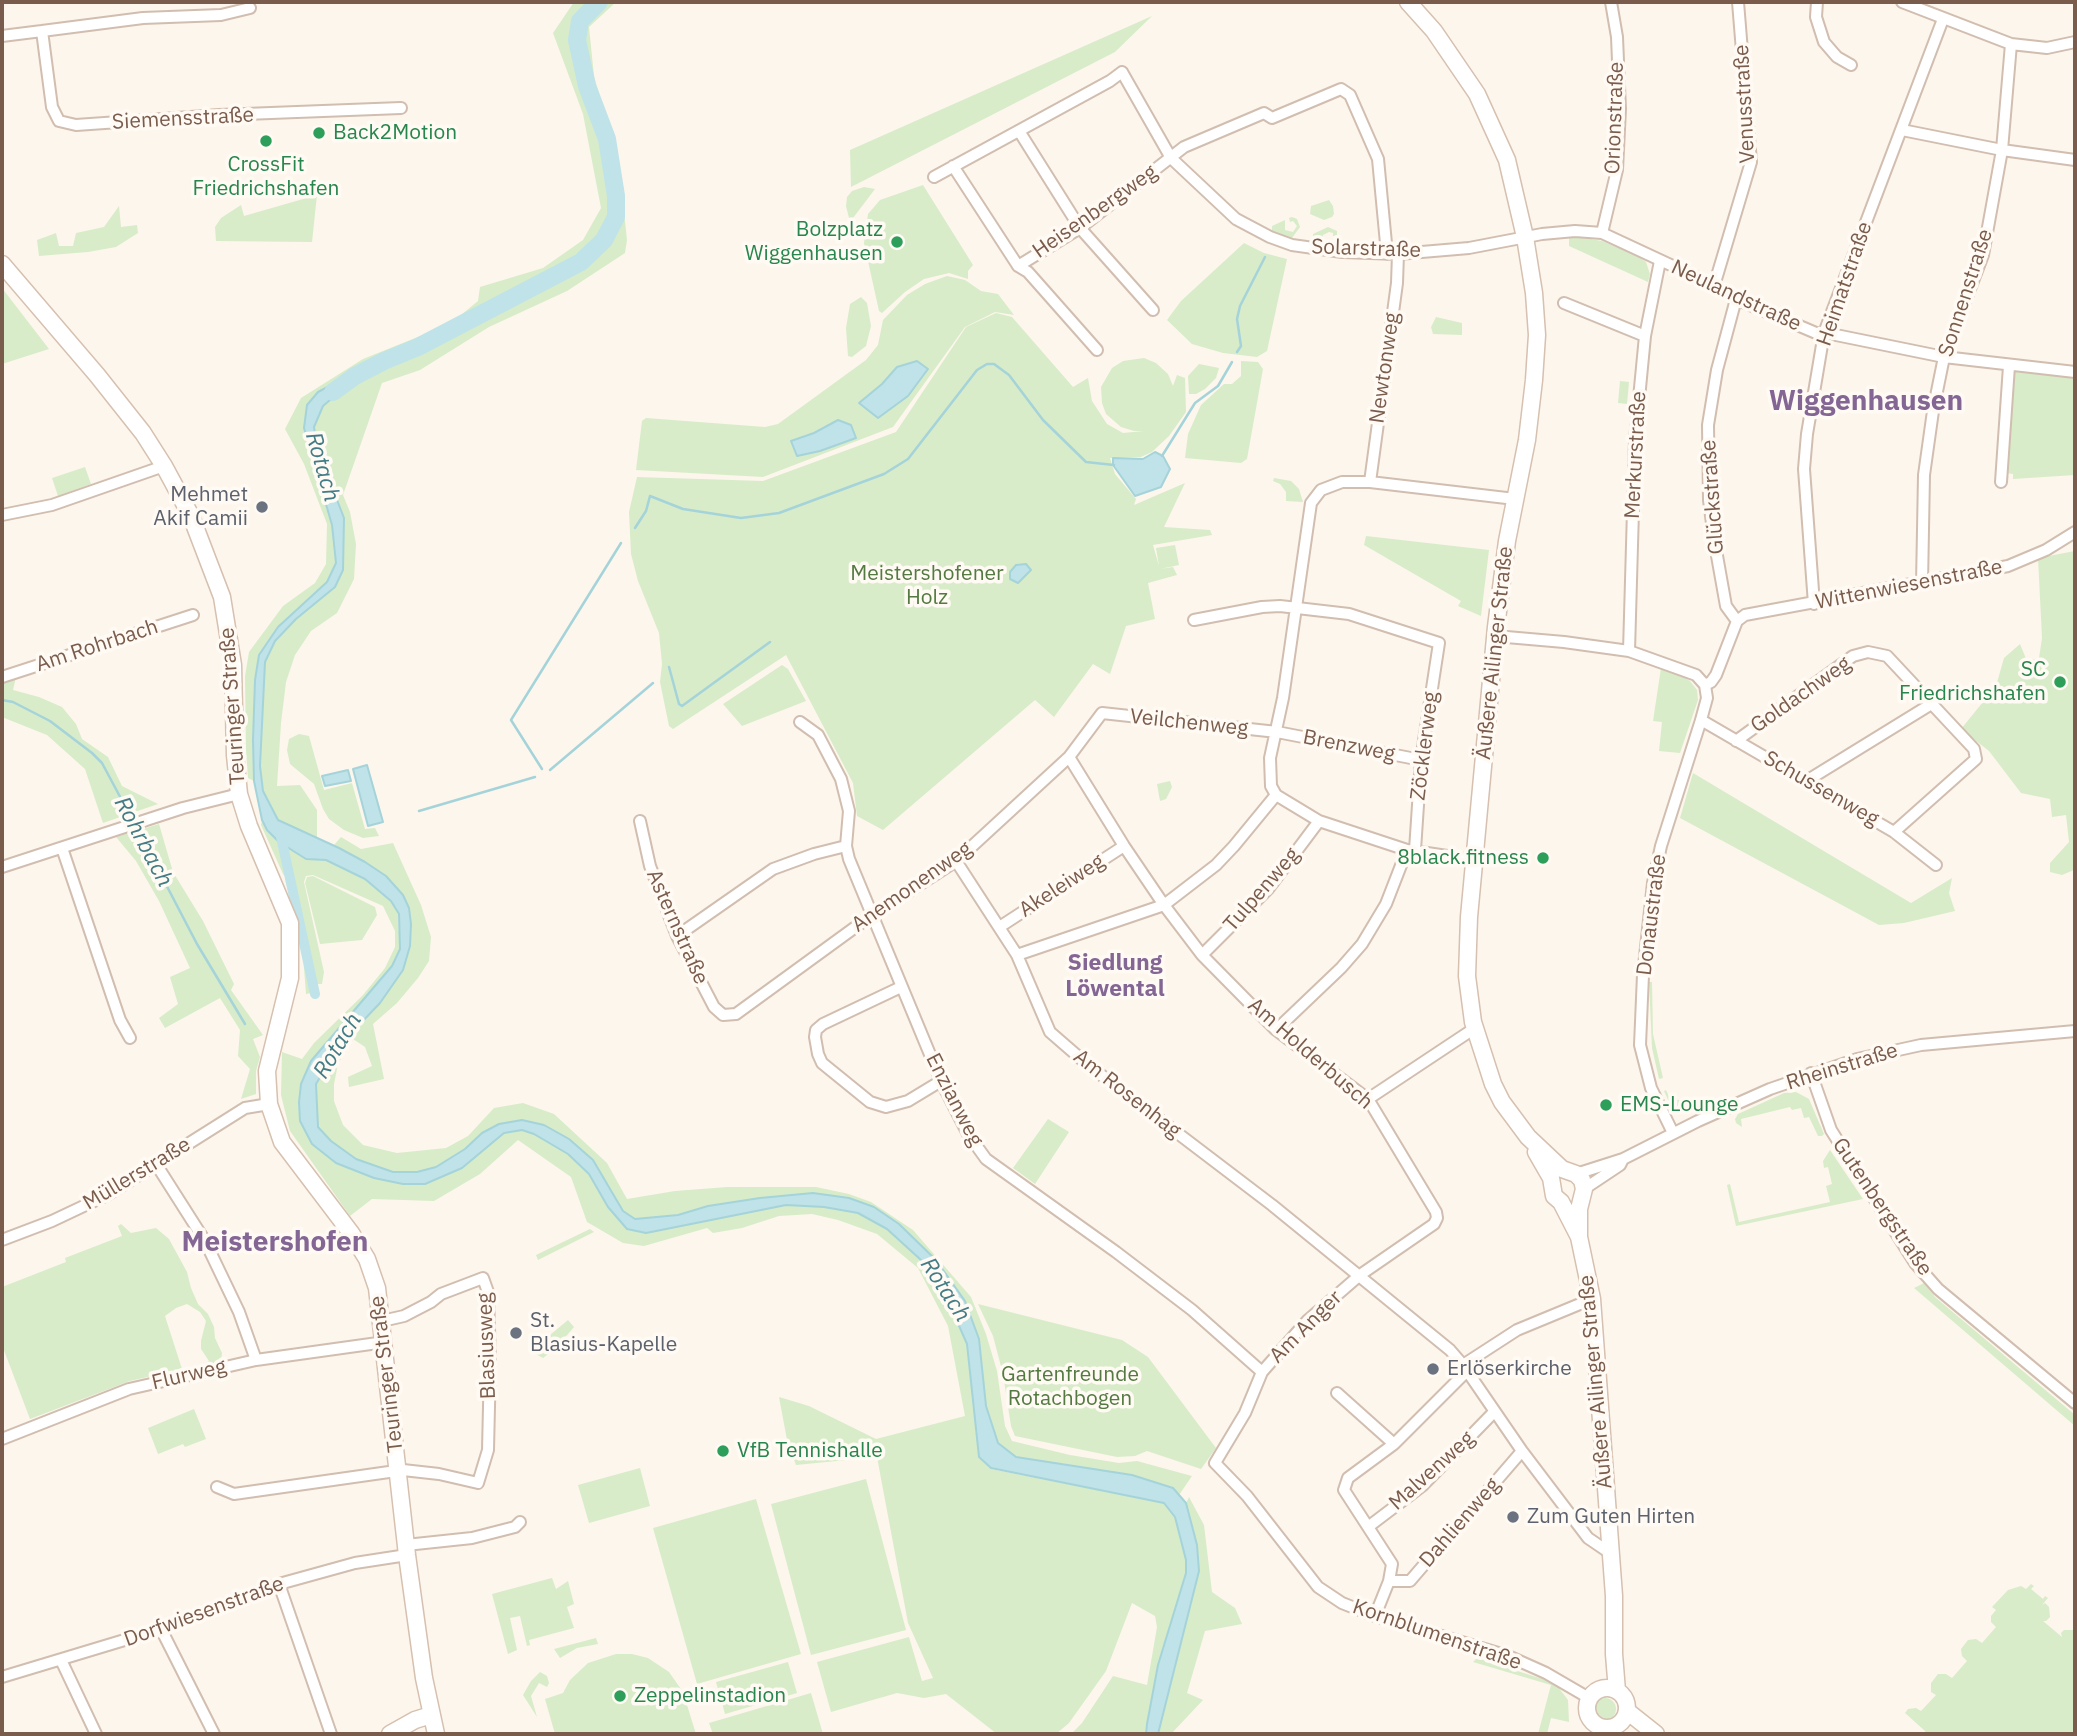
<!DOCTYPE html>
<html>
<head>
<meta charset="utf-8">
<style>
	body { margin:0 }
	#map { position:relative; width:2077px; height:1736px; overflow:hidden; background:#fdf6ec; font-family:"IBM Plex Sans",sans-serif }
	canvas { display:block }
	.frame { position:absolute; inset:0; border:4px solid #7a5c4d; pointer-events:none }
</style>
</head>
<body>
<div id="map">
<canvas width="2077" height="1736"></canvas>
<div class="frame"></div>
</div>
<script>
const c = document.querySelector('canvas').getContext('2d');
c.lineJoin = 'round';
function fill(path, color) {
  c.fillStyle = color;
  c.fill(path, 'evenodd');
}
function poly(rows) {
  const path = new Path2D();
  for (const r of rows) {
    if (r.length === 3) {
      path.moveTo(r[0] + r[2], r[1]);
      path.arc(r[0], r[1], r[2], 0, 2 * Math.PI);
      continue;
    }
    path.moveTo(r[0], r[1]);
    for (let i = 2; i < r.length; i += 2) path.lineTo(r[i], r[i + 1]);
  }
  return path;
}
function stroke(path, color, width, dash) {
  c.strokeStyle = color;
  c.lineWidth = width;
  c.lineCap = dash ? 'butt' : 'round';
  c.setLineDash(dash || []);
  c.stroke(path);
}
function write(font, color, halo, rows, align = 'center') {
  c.font = font + ' "IBM Plex Sans",sans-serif';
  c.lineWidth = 7;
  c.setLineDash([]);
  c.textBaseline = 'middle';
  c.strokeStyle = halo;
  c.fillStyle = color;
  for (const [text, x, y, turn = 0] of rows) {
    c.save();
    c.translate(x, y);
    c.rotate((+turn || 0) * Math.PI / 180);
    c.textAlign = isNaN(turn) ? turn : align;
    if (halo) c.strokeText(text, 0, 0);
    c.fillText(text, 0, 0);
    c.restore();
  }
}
fill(poly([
	[574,2,616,2,589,27,594,76,619,165,627,240,625,253,567,291,489,327,420,370,382,383,343,495,350,512,356,544,354,579,337,613,311,631,295,655,286,682,281,723,277,786,300,785,317,810,317,839,278,820,263,791,260,766,262,697,265,662,275,641,296,619,335,587,344,518,317,448,314,427,323,406,352,381,307,405,314,468,332,525,336,563,327,582,278,627,259,655,253,740,254,781,248,778,246,750,245,676,249,652,283,606,315,583,326,564,327,524,304,464,285,429,301,398,363,359,450,324,478,301,480,287,543,268,583,240,601,208,583,114,553,33],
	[1152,16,1115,52,851,187,850,150],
	[923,185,973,265,968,271,968,279,949,273,924,279,905,292,882,313,879,311,864,243,868,214,880,200],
	[864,187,875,189,850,222,846,206,847,197,852,191],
	[317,195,312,242,216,241,215,227,221,218,241,205,244,216],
	[1329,200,1333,206,1334,214,1332,217,1324,220,1310,214,1311,206],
	[119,206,121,227,137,225,138,233,116,247,88,252,39,256,37,240,56,233,59,246,73,246,76,233,104,227],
	[1292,217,1297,219,1300,227,1292,238,1272,232,1272,226,1285,220,1285,230,1293,232,1297,226,1293,221,1290,222,1289,218],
	[1328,227,1337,231,1337,236,1333,236,1333,233,1329,232,1323,235,1322,239,1324,242,1337,240,1336,244,1313,241,1313,234],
	[1569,235,1602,241,1638,256,1646,262,1650,274,1648,282,1569,246],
	[1244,243,1264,253,1287,259,1267,351,1257,357,1223,353,1192,344,1167,320,1181,301],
	[947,276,965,280,981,291,998,294,1014,315,995,312,965,327,893,427,763,477,636,470,642,421,646,418,765,427,778,424,866,360,878,345,883,320,907,295,925,284],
	[2,288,49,349,2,364],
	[861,297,867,303,871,326,866,346,852,357,848,356,846,328,850,304],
	[996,313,1012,317,1073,387,1088,378,1092,401,1107,424,1123,433,1144,431,1134,431,1121,427,1106,414,1102,403,1101,387,1112,368,1123,361,1144,358,1156,363,1168,374,1173,386,1177,375,1185,378,1186,412,1169,436,1152,452,1141,457,1110,458,1115,474,1136,499,1134,505,1185,483,1164,527,1210,530,1212,535,1153,545,1159,566,1156,548,1175,545,1179,565,1160,569,1173,567,1177,575,1148,583,1155,619,1126,626,1110,674,1093,664,1054,717,1035,700,883,830,857,816,853,783,786,655,673,729,669,726,660,682,662,664,659,633,638,581,631,554,629,512,637,477,763,481,896,432,966,327],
	[1436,317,1462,323,1462,335,1433,334,1431,327],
	[1241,361,1258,362,1263,369,1247,459,1241,463,1185,458,1188,434,1201,405,1224,384,1232,384,1241,376],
	[1199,364,1219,368,1216,378,1205,389,1196,394,1189,394,1188,376],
	[2016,370,2075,375,2075,475,2013,479,2013,474,2006,473,2013,371],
	[1620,381,1629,382,1627,404,1618,403],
	[85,467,91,484,58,496,52,478],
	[1274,478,1291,481,1299,489,1303,502,1286,501,1286,492,1280,484,1273,481],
	[1366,536,1489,550,1481,616,1458,606,1461,601,1364,545],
	[2075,551,2075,864,2074,870,2062,875,2050,872,2050,863,2069,842,2066,815,2052,817,2050,799,2021,793,1989,751,1961,729,1996,686,2004,658,2020,644,2027,661,2039,658,2042,638,2038,558],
	[782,665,788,669,806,701,742,726,723,704],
	[1661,668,1681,675,1690,681,1697,690,1698,700,1680,753,1659,751,1662,722,1653,721],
	[16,677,13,690,39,697,62,707,76,724,82,739,108,757,122,786,158,804,103,823,85,769,47,735,2,717,2,681],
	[299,734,309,736,324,790,352,783,365,829,375,828,379,836,363,838,344,830,329,819,323,809,314,784,290,764,287,750,289,739],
	[1693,773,1911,903,1952,878,1949,893,1955,911,1904,923,1879,925,1680,818],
	[1170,781,1172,787,1166,799,1160,801,1157,784],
	[262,820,267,830,306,859,326,860,365,879,391,901,398,914,400,949,392,966,371,992,299,1102,336,1163,374,1178,403,1184,491,1143,504,1133,522,1130,534,1134,568,1154,589,1174,608,1207,646,1233,786,1205,824,1207,858,1213,887,1229,921,1259,949,1303,967,1344,979,1457,991,1469,1164,1503,1175,1517,1186,1560,1186,1573,1158,1665,1146,1734,1071,1734,1082,1723,1113,1676,1147,1685,1157,1627,1155,1616,1132,1603,1106,1671,1069,1723,1056,1734,997,1734,946,1694,924,1698,897,1693,831,1712,817,1662,909,1637,922,1681,933,1678,908,1623,877,1457,796,1465,787,1440,779,1397,809,1406,876,1439,965,1416,948,1326,918,1268,877,1234,838,1220,812,1214,779,1216,742,1228,713,1233,707,1228,644,1246,623,1243,587,1222,571,1177,518,1140,480,1174,434,1201,372,1199,350,1216,290,1131,281,1095,282,1052,302,1059,314,1043,363,995,385,968,395,947,395,931,383,906,313,875,306,876,304,882,324,972,322,984,315,984,311,993,306,994,302,942,304,937,294,887,283,874,261,825],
	[159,824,173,872,203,921,234,984,231,990,263,1035,253,1039,260,1057,256,1071,256,1094,241,1099,250,1069,238,1056,240,1030,220,998,165,1028,159,1018,178,1004,170,977,190,968,159,901,136,861,116,837],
	[341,837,361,849,393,843,421,905,431,937,429,961,418,978,397,1003,373,1024,384,1079,349,1087,348,1077,372,1066,365,1047,353,1039,338,1064,334,1084,334,1101,343,1125,363,1145,397,1153,446,1148,468,1136,494,1108,523,1103,554,1114,607,1163,627,1199,675,1191,727,1187,816,1187,849,1194,871,1202,913,1230,971,1297,986,1334,997,1371,1005,1426,1012,1441,1070,1455,1119,1463,1137,1461,1192,1476,1179,1495,1173,1488,1132,1475,1016,1457,998,1443,986,1406,979,1339,965,1301,874,1207,760,1198,708,1206,678,1215,635,1219,623,1211,593,1160,569,1139,544,1125,482,1133,465,1149,436,1167,417,1172,393,1172,356,1159,331,1141,318,1127,316,1084,338,1047,380,1003,402,970,403,895,386,876,365,862,334,845],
	[313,876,375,907,377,915,362,940,320,944,305,883,307,877],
	[1649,982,1652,982,1653,1034,1663,1078,1659,1079,1652,1048],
	[1666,1090,1670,1099,1679,1100,1681,1104,1684,1103,1686,1106,1690,1105,1691,1108,1706,1103,1707,1106,1690,1113,1680,1112,1670,1104,1664,1091],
	[1796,1092,1809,1099,1824,1134,1822,1136,1818,1136,1809,1117,1804,1118,1801,1108,1792,1110,1790,1107,1741,1119,1742,1127,1736,1123,1735,1119,1738,1114,1784,1093],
	[1048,1119,1069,1132,1035,1184,1013,1168],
	[1830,1150,1863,1199,1736,1226,1727,1185,1730,1184,1739,1222,1830,1202,1826,1186,1832,1184,1828,1167,1824,1168,1823,1161],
	[121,1224,131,1233,156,1228,169,1239,187,1272,191,1288,198,1304,208,1314,214,1327,215,1338,222,1353,221,1362,202,1366,209,1361,201,1349,201,1341,206,1321,200,1312,187,1304,176,1308,165,1316,182,1369,130,1381,30,1419,2,1345,2,1287,66,1262,65,1258,122,1236,118,1226],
	[590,1229,594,1232,538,1260,536,1255],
	[1924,1283,1935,1297,2075,1415,2075,1426,1914,1288],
	[978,1304,1122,1340,1148,1357,1216,1448,1201,1469,1147,1451,1135,1456,1117,1457,1015,1436,1011,1426,1003,1374,993,1336],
	[568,1320,574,1327,556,1348,543,1358,536,1354,544,1340],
	[194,1409,206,1439,185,1447,183,1444,158,1454,148,1428],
	[640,1468,650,1506,589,1523,578,1485],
	[866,1479,906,1630,811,1655,771,1504],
	[1189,1497,1204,1525,1212,1592,1235,1608,1242,1624,1205,1631,1187,1693,1203,1700,1171,1734,1158,1734,1199,1571,1197,1545,1186,1503],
	[756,1499,801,1654,697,1684,653,1528],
	[552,1578,556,1589,568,1581,574,1604,567,1607,574,1628,529,1640,530,1645,527,1646,520,1616,510,1618,517,1650,508,1654,492,1594],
	[2031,1584,2034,1586,2031,1589,2043,1599,2045,1596,2048,1598,2042,1605,2045,1603,2049,1607,2050,1617,2046,1621,2043,1621,2062,1637,2061,1633,2064,1630,2075,1630,2075,1734,1926,1734,1925,1731,1905,1713,1908,1709,1916,1708,1921,1711,1936,1695,1931,1692,1931,1683,1938,1674,1946,1674,1952,1678,1967,1661,1962,1656,1961,1649,1968,1640,1976,1639,1982,1643,1996,1627,1991,1622,1991,1616,1996,1610,1992,1607,2008,1590,2021,1586,2026,1589],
	[596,1638,598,1644,577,1648,560,1658,554,1649],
	[616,1654,632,1654,648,1658,669,1672,683,1692,696,1734,555,1734,545,1699,563,1693,570,1680,588,1663],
	[1477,1658,1555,1683,1568,1700,1569,1722,1551,1718,1547,1734,1538,1734,1551,1685,1473,1662],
	[788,1662,797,1693,725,1714,716,1682],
	[540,1672,547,1676,549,1683,547,1687,539,1683,531,1696,537,1717,523,1695,531,1681],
	[811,1693,823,1734,713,1734,709,1723],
	[1605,1709,11]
]), '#d8ecc9');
const water = poly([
	[917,361,928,369,908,396,878,418,859,403,882,384,897,367,917,361],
	[348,376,352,381,323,406,314,427,317,448,344,518,343,570,335,587,296,619,275,641,265,662,260,766,263,791,278,820,339,848,365,862,386,876,403,895,409,908,411,924,410,946,403,970,380,1003,338,1047,316,1084,318,1127,331,1141,356,1159,393,1172,417,1172,436,1167,465,1149,482,1133,499,1124,522,1120,544,1125,569,1139,593,1160,623,1211,635,1219,678,1215,708,1206,760,1198,813,1193,849,1198,874,1207,899,1224,936,1260,965,1301,979,1339,986,1406,998,1443,1016,1457,1132,1475,1173,1488,1186,1503,1197,1545,1199,1571,1158,1734,1146,1734,1147,1724,1158,1665,1186,1573,1186,1560,1175,1517,1164,1503,991,1468,979,1457,967,1344,949,1303,921,1260,887,1229,858,1213,824,1207,786,1205,646,1233,627,1229,608,1207,589,1174,568,1154,534,1134,522,1130,504,1133,462,1168,425,1184,403,1184,374,1178,336,1163,312,1144,300,1121,299,1102,301,1084,311,1061,392,966,400,949,399,914,391,901,365,879,326,860,306,859,279,842,267,830,262,820,254,781,253,740,255,680,259,655,278,627,327,582,336,563,332,525,304,428,307,405,318,392,348,376],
	[838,420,851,425,856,438,820,451,797,456,791,441,814,433,838,420],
	[1155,452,1163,456,1170,469,1161,487,1135,496,1113,465,1113,458,1143,459,1155,452],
	[1026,564,1031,570,1018,583,1010,579,1010,572,1016,565,1026,564],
	[367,765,383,822,368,826,353,769,367,765],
	[348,770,351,781,325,786,322,776,348,770]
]);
fill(water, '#bfe3e8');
stroke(water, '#a5d3da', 2);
stroke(poly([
	[1237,352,1241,346,1237,319,1240,306,1265,257],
	[1162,456,1195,403,1218,386,1232,362],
	[635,528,646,511,650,496,683,509,741,518,779,513,884,474,908,459,977,370,987,364,994,364,1009,375,1043,420,1086,462,1114,465],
	[669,667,679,704,682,706,770,642],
	[2,700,13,702,50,721,92,753,102,763,133,821],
	[542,769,511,720,621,543],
	[550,770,653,683],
	[419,811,535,777],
	[136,827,197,944,245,1024]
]), '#a5d3da', 2.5);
stroke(poly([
	[281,837,315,994]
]), '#bfe3e8', 10);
stroke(poly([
	[333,392,355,376,384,361,418,347,581,262,604,240,616,217,616,196,607,139,587,86,577,40,580,21,599,2]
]), '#bfe3e8', 18);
const street = poly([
	[1817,2,1816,17,1824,42,1837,57,1851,65],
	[1902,2,2011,44,2047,48,2075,42],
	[42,31,143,18,221,15,250,8],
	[2,36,42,31,52,107,59,121,76,125,219,115,401,108],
	[1902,130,2002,150,2075,160],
	[1019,131,1080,228,1153,310],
	[953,166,1018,266,1028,272,1097,350],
	[934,177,1110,81,1122,72,1171,158,1236,219,1270,237,1292,245,1342,252,1398,254,1469,248,1542,234,1575,231,1602,233,1705,281,1736,299,1816,333,1831,334,1944,357,2075,372],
	[1602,233,1617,170,1620,109,1617,37,1611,2],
	[1018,266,1080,228,1184,147,1264,113,1272,118,1341,89,1350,95,1378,159,1387,254],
	[1714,286,1751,162,1738,2],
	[1736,299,1717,370,1708,425,1709,500,1714,539,1726,606,1737,621],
	[1564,303,1645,336],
	[1370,482,1397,283,1398,254],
	[2001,482,2009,366],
	[2,515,52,505,164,466],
	[1922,584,1924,475,1933,411,1944,357,1983,255,2002,150,2011,44],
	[1814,604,1804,469,1807,434,1824,333,1943,19],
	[1194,620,1262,607,1280,606,1349,614,1439,643,1421,760,1415,850],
	[1737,621,1745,615,2008,566,2046,550,2075,532],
	[1495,636,1564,642,1629,651,1696,675,1705,685,1707,698,1701,720,1661,846,1653,883,1643,975,1640,1045,1651,1088,1673,1133],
	[1629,651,1635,440,1645,336,1660,261],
	[2,677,193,615],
	[1705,685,1711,682,1716,675,1737,621],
	[1701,720,1894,832,1936,865],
	[800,722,818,735,841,779,849,811,846,846,849,859,941,1081,968,1134,986,1159,1116,1252,1192,1310,1262,1372],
	[1736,741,1853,656,1868,652,1887,656,1974,749,1976,759,1894,832],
	[1069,757,1124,846,1164,905,1202,955,1276,1030,1368,1099,1436,1212,1437,1218,1434,1224,1360,1275,1308,1320,1262,1372,1245,1413,1215,1463,1247,1496,1318,1587,1342,1603,1375,1616,1508,1656,1546,1673,1589,1698],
	[1808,780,1933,703],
	[640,821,650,866,677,936,714,1007,723,1015,736,1014,872,915,956,861,1069,757,1102,713,1277,732,1421,760],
	[62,848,120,1020,130,1038],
	[1474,860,1407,850,1319,821,1276,795,1271,786,1270,758,1283,698,1311,503,1321,490,1342,482,1370,482,1515,499],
	[956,861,1017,955,1050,1032,1088,1065,1272,1205,1450,1350,1463,1365,1522,1451,1588,1538,1610,1553],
	[2,867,183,808,239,794],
	[1001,926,1124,846],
	[677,936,773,869,814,854,846,846],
	[1017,955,1164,905,1216,865,1234,846,1276,795],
	[1202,955,1268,889,1319,821],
	[901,987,823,1024,816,1030,815,1037,818,1054,822,1063,870,1102,886,1107,908,1101,941,1081],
	[1276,1030,1341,968,1362,944,1386,904,1407,850],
	[1811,1073,1831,1130,1915,1263,1938,1289,2075,1403],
	[1368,1099,1475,1028],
	[156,1164,205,1241,239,1312,256,1360],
	[1576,1174,1623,1159,1698,1121,1770,1089,1857,1059,1921,1045,2075,1031],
	[1584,1189,1620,1165,1623,1159],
	[2,1240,52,1221,107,1195,245,1108,269,1104],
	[1463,1365,1517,1330,1592,1299],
	[1337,1393,1394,1444,1466,1372],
	[2,1439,129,1389,256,1360,385,1342],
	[217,1487,234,1494,403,1470,439,1474,478,1483,488,1450,490,1363,488,1292,483,1278,441,1294,431,1302,404,1316,382,1321],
	[1368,1527,1422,1486,1494,1412],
	[406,1545,472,1538,515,1527,520,1522],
	[1389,1581,1392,1564,1344,1490,1348,1478,1394,1444],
	[279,1584,331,1734],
	[1375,1616,1389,1581,1410,1581,1522,1451],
	[161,1629,214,1734],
	[61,1660,96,1734],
	[2,1677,161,1629,279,1584,355,1563,407,1555]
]);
const secondary = poly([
	[1408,2,1434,31,1477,94,1507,160,1525,237,1534,293,1537,335,1534,380,1527,440,1507,541,1496,627,1469,917,1467,976,1473,1022,1493,1084,1502,1102,1528,1137,1562,1169,1576,1174,1582,1180,1584,1189,1579,1209,1579,1237],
	[2,264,97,375,143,433,164,466,191,516,222,597,233,665,235,755,239,794,249,826,290,923,290,978,267,1071,269,1104,282,1142,351,1233,367,1259,377,1288,407,1555,424,1678,436,1734],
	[1536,1152,1551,1178,1554,1196,1561,1202,1579,1237,1592,1299,1614,1596,1614,1654,1617,1691],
	[1607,1708,20],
	[1627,1711,1656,1734],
	[390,1734,415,1720,431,1715]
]);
stroke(street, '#d1beb0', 14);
stroke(secondary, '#d6c0b0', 19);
stroke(street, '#fff', 10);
stroke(secondary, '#fff', 16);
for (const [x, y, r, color] of [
	[319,133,7,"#2e9e5b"],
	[266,141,7,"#2e9e5b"],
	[897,242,7,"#2e9e5b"],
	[262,507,7,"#6b7280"],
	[2060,682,7,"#2e9e5b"],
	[1543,858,7,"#2e9e5b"],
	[1606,1105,7,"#2e9e5b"],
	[516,1333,7,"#6b7280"],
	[1433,1369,7,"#6b7280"],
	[723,1451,7,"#2e9e5b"],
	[1513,1517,7,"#6b7280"],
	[620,1696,7,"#2e9e5b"]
]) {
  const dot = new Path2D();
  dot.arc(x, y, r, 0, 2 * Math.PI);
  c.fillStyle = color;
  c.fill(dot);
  stroke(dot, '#fffaf3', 2.5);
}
write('21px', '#7a5c4d', '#fffaf3', [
	["Venusstraße",1745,104,-93],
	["Orionstraße",1615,118,-88],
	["Siemensstraße",183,119,-3],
	["Heisenbergweg",1095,212,-35],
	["Solarstraße",1366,249,2],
	["Heimatstraße",1845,284,-71],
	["Sonnenstraße",1966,293,-72],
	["Neulandstraße",1736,296,25],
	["Newtonweg",1385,368,-82],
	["Merkurstraße",1636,455,-87],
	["Glückstraße",1713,497,-94],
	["Wittenwiesenstraße",1909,585,-11],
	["Am Rohrbach",97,646,-18],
	["Äußere Ailinger Straße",1495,653,-84],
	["Goldachweg",1801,695,-35],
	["Teuringer Straße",233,706,-94],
	["Veilchenweg",1189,723,6],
	["Brenzweg",1349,746,11],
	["Zöcklerweg",1425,746,-83],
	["Schussenweg",1821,789,30],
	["Akeleiweg",1062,886,-33],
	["Anemonenweg",912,887,-35],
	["Tulpenweg",1262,890,-49],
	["Donaustraße",1652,915,-83],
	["Asternstraße",677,927,66],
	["Am Holderbusch",1310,1054,41],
	["Rheinstraße",1842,1067,-17],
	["Am Rosenhag",1127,1094,38],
	["Enzianweg",954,1100,63],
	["Müllerstraße",137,1174,-31],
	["Gutenbergstraße",1882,1207,56],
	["Am Anger",1306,1327,-45],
	["Blasiusweg",487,1346,-92],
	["Teuringer Straße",387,1374,-97],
	["Flurweg",189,1375,-13],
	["Äußere Ailinger Straße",1596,1382,-95],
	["Malvenweg",1432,1471,-42],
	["Dahlienweg",1460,1523,-49],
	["Dorfwiesenstraße",204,1612,-20],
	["Kornblumenstraße",1437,1635,19]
]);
write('21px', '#27864d', '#fffaf3', [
	["Back2Motion",333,133],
	["CrossFit",266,165,"center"],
	["Friedrichshafen",266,189,"center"],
	["Bolzplatz",883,230,"right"],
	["Wiggenhausen",883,254,"right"],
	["SC",2046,670,"right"],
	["Friedrichshafen",2046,694,"right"],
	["8black.fitness",1529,858,"right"],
	["EMS-Lounge",1620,1105],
	["VfB Tennishalle",737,1451],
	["Zeppelinstadion",634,1696]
], 'left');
write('21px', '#5b616d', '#fffaf3', [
	["Mehmet",248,495,"right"],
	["Akif Camii",248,519,"right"],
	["St.",530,1321],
	["Blasius-Kapelle",530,1345],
	["Erlöserkirche",1447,1369],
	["Zum Guten Hirten",1527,1517]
], 'left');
write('21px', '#537a41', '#fffaf3', [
	["Meistershofener",927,574],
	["Holz",927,598],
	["Gartenfreunde",1070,1375],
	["Rotachbogen",1070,1399]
]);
write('italic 23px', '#437c86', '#fffaf3', [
	["Rotach",322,467,74],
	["Rohrbach",143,842,62],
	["Rotach",338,1046,-59],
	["Rotach",945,1290,57]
]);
write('bold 23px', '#846695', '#fffaf3', [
	["Siedlung",1115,963],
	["Löwental",1115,989]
]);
write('bold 28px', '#846695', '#fffaf3', [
	["Wiggenhausen",1866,402],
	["Meistershofen",275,1243]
]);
</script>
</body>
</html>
